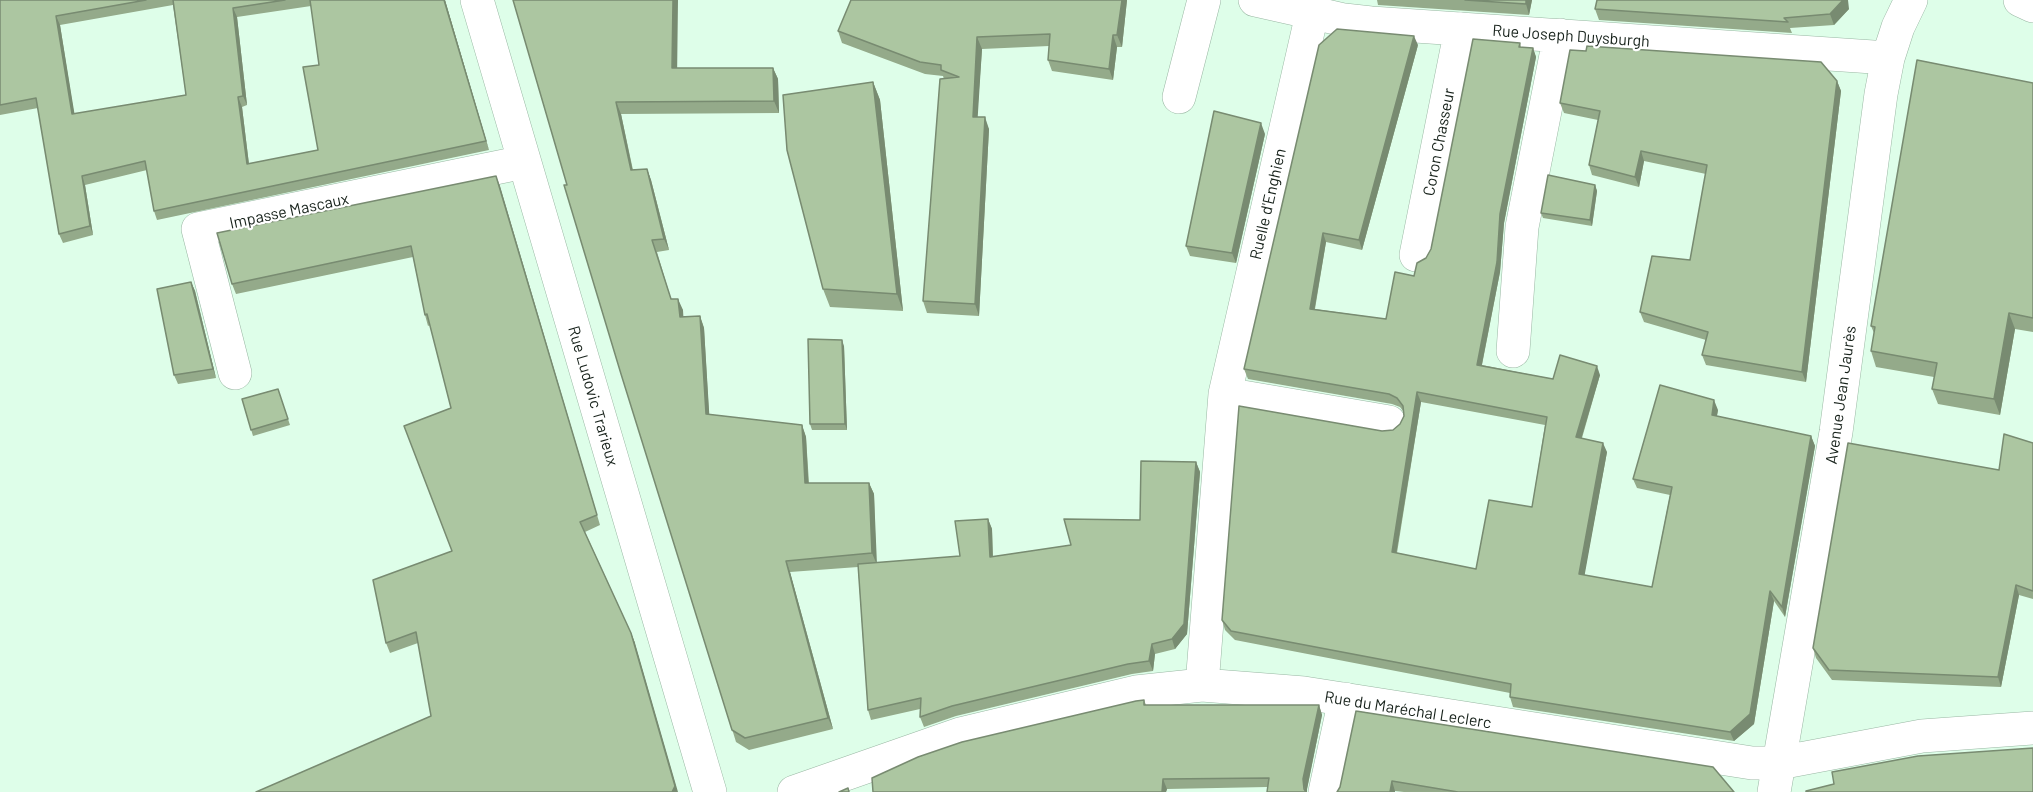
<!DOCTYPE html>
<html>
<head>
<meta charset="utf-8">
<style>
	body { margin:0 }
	canvas { display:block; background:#defee9 }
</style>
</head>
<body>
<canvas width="2033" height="792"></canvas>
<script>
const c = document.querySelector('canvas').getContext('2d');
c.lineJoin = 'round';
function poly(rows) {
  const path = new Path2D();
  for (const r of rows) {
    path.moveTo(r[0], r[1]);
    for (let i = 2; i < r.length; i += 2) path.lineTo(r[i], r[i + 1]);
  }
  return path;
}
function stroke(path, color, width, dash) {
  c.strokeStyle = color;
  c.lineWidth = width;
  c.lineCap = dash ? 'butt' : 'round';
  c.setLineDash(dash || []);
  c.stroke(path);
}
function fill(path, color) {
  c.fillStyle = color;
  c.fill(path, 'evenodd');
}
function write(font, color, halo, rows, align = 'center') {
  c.font = font + ' Barlow,sans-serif';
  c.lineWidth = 4.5;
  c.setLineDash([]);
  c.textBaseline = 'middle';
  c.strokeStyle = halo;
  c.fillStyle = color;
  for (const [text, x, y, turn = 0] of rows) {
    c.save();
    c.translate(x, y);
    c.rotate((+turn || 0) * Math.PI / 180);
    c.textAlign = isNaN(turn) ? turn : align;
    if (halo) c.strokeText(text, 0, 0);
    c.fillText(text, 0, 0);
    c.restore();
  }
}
const minor = poly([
	[477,0,710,792],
	[1255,0,1344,20,1371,23,1888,58],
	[2020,0,2033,6],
	[1179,97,1204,0],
	[1416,255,1461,29],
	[1513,351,1522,227,1560,35],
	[235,373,198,229,524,162],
	[1225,394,1389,422],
	[1202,685,1225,394,1312,14],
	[794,792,960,734,1136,692,1202,685,1304,693,1752,763,1779,763,1922,736,2033,728],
	[1325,792,1345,699],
	[1774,792,1836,432,1881,94,1888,58,1898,27,1911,0]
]);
stroke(minor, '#99b7a3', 34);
stroke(minor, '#fff', 33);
fill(poly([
	[0,0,445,0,489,150,157,220,154,211,147,170,85,185,93,235,63,243,59,234,38,108,0,115],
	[173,5,186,95,74,114,60,25],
	[311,6,319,65,318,150,249,164,242,107,247,105,237,17],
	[513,0,677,68,773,68,778,79,779,113,621,114,633,170,647,169,651,180,669,250,657,252,671,299,683,310,683,317,700,316,704,328,709,415,802,425,806,437,809,483,869,483,874,494,876,563,960,556,988,519,992,529,993,557,1071,545,1140,520,1196,462,1200,472,1187,634,1175,649,1155,654,1153,671,1132,674,956,716,924,727,920,717,920,709,871,720,868,710,858,567,790,572,833,729,749,750,736,742,567,185],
	[1127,0,1122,47,1117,47,1113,80,1052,71,1048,60,1049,46,982,49,977,117,989,129,979,316,927,313,923,301,944,79,943,76,925,74,842,43,838,31],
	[1377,0,1532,0,1529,15,1378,5],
	[1595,9,1849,9,1834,25,1790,28,1792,33,1599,20],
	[1520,43,1521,47,1533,48,1536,57,1504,223,1500,272,1482,365,1553,379,1600,375,1582,438,1607,452,1584,575,1652,587,1670,495,1637,488,1633,479,1718,410,1717,416,1811,436,1815,446,1785,617,1774,601,1754,724,1734,741,1513,707,1510,697,1510,693,1235,640,1225,630,1222,620,1382,431,1393,430,1400,424,1404,416,1403,411,1400,407,1392,404,1248,379,1244,369,1418,45,1362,250,1326,242,1315,309,1386,319,1426,258,1431,249],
	[1421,402,1545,425,1532,507,1476,569,1397,553],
	[1837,81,1841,91,1806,382,1706,365,1702,355,1706,340,1644,322,1640,312,1690,260,1706,174,1644,161,1639,187,1592,175,1589,165,1598,120,1564,113,1560,103],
	[873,82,880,100,903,311,830,307,823,289],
	[2033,83,2033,332,2015,329,2000,415,1938,404,1932,389,1934,377,1876,367,1871,351,1874,333,1871,326],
	[1265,134,1236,263,1190,256,1186,246],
	[496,176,600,525,585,532,631,633,635,643,431,716,418,643,390,653,386,643,452,551,451,408,430,325,428,326,425,315,413,257,236,294,232,284],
	[1595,185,1597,191,1592,226,1543,218,1541,213],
	[191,282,195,291,216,378,178,384,174,375],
	[844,346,847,430,812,430,810,424],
	[278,389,290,425,253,436,242,399],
	[2033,443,2033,599,2019,595,2001,687,1832,680,1816,658,1813,648,1999,470],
	[1144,700,1146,705,1319,705,1322,715,1307,789,1267,787,1167,789,1166,792,873,792],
	[1356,711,1734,792,1404,792,1395,791,1395,792,1337,792,1340,787]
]), '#94aa8a');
fill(poly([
	[444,0,445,0,489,150,486,141],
	[673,0,678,0,677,80,672,68],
	[1122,0,1127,0,1122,47,1117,35],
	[1526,0,1532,0,1529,15,1526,4],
	[1843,0,1848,0,1849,9,1834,25,1830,14],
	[233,8,237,17,247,105,243,96],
	[56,16,60,25,76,123,72,114],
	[1113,35,1117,47,1113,80,1109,69],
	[1414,36,1418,45,1362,250,1359,240],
	[977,37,982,49,977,128,973,117],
	[1533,48,1536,57,1504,223,1500,272,1480,374,1477,365,1500,214],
	[773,68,778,79,779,113,774,101],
	[1837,81,1841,91,1806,382,1802,372],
	[873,82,880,100,903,311,897,294],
	[238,97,242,107,250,173,247,164],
	[616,102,621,114,635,182,631,170],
	[985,117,989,129,979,316,975,304],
	[1261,123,1265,134,1236,263,1232,253],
	[1641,151,1644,161,1639,187,1635,177],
	[647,169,651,180,669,250,664,239],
	[82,176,85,185,93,235,90,226],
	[496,176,500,186,600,525,597,515],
	[1595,185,1597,191,1592,226,1590,220],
	[1323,233,1326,242,1313,318,1310,309],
	[191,282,195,291,216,378,213,369],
	[678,299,683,310,684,328,680,317],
	[2009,313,2015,329,2000,415,1994,399],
	[700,316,704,328,710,426,706,414],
	[842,340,844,346,847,430,845,424],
	[1597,366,1600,375,1579,446,1576,437],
	[1417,392,1421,402,1395,561,1392,552],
	[1714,400,1718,410,1715,425,1712,415],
	[802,425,806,437,809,495,805,483],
	[1811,436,1815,446,1785,617,1782,607],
	[1603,443,1607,452,1583,584,1579,574],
	[1196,462,1200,472,1187,634,1175,649,1172,639],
	[869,483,874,494,877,565,872,553],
	[988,519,992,529,993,567,990,557],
	[786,561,790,572,833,729,828,718],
	[2016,585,2019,595,2001,687,1998,677],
	[1770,591,1774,601,1754,724,1734,741,1730,732],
	[631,633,635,643,678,792,672,792],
	[1152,644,1155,654,1153,671,1149,661],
	[1319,705,1322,715,1307,789,1307,792,1305,792,1303,779],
	[1163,779,1167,789,1166,792,1162,792],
	[1392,781,1395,791,1395,792,1390,792]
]), '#788b71');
const building = poly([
	[0,0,146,0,56,16,72,114,186,95,173,0,285,0,233,8,243,96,238,97,247,164,318,150,303,67,319,65,310,0,444,0,486,141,154,211,145,161,82,176,90,226,59,234,36,98,0,105,0,0],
	[513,0,673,0,672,68,773,68,774,101,616,102,631,170,647,169,664,239,652,240,671,299,678,299,680,317,700,316,706,414,802,425,805,483,869,483,872,553,786,561,828,718,745,738,732,730,621,374,564,185,567,185,513,0],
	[851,0,1122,0,1117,35,1113,35,1109,69,1048,60,1050,34,977,37,973,117,985,117,975,304,923,301,940,79,959,77,941,70,941,65,920,62,838,31,851,0],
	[1465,0,1526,0,1526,4,1465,0],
	[1597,0,1843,0,1830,14,1784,18,1788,22,1595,9,1597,0],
	[1337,29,1414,36,1359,240,1323,233,1310,309,1386,319,1395,272,1414,276,1417,263,1426,258,1431,249,1473,39,1520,43,1519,47,1533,48,1500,214,1497,262,1477,365,1553,379,1560,355,1597,366,1576,437,1603,443,1579,574,1652,587,1672,487,1633,479,1660,385,1714,400,1712,415,1811,436,1782,607,1770,591,1750,714,1730,732,1510,697,1511,684,1231,631,1222,620,1239,406,1382,431,1393,430,1400,424,1404,416,1403,406,1397,398,1389,394,1244,369,1319,45,1337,29],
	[1417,392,1547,417,1532,507,1489,500,1476,569,1392,552,1417,392],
	[1587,46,1821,62,1837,81,1802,372,1702,355,1708,332,1640,312,1652,256,1690,260,1707,165,1641,151,1635,177,1589,165,1600,111,1560,103,1570,50,1586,51,1587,46],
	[1917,60,2033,83,2033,318,2009,313,1994,399,1932,389,1937,363,1871,351,1875,327,1871,326,1917,60],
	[873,82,897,294,823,289,787,150,783,95,873,82],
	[1214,111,1261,123,1232,253,1186,246,1214,111],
	[1548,175,1595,185,1590,220,1541,213,1548,175],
	[496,176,597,515,580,522,631,633,675,786,672,792,256,792,431,716,416,632,386,643,373,580,452,551,404,426,451,408,427,314,425,315,411,246,232,284,217,233,496,176],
	[191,282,213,369,174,375,157,289,191,282],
	[808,339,842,340,845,424,810,424,808,339],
	[278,389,288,419,251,430,242,399,278,389],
	[2004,434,2033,443,2033,591,2016,585,1998,677,1829,670,1813,648,1848,443,1999,470,2004,434],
	[1141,461,1196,462,1184,624,1172,639,1152,644,1149,661,1128,664,952,706,920,717,921,698,868,710,858,564,960,556,955,521,988,519,990,557,1071,545,1064,519,1140,520,1141,461],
	[1144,700,1144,705,1319,705,1303,779,1304,789,1306,792,1267,792,1269,778,1163,779,1162,792,873,792,872,778,918,757,962,742,1136,701,1144,700],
	[1356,711,1713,767,1734,792,1458,792,1392,781,1390,792,1337,792,1340,787,1356,711],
	[2033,748,2033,792,1806,792,1806,791,1834,784,1832,772,1918,756,2033,748],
	[848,788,849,792,839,792,848,788]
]);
fill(building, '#acc6a1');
stroke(building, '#788b71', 1.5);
write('16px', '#16211a', '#fff', [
	["Rue Joseph Duysburgh",1571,36,4],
	["Coron Chasseur",1439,142,-79],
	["Ruelle d'Enghien",1268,204,-77],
	["Impasse Mascaux",289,211,-12],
	["Avenue Jean Jaurès",1841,395,-82],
	["Rue Ludovic Trarieux",593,396,74],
	["Rue du Maréchal Leclerc",1408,710,9]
]);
</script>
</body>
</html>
